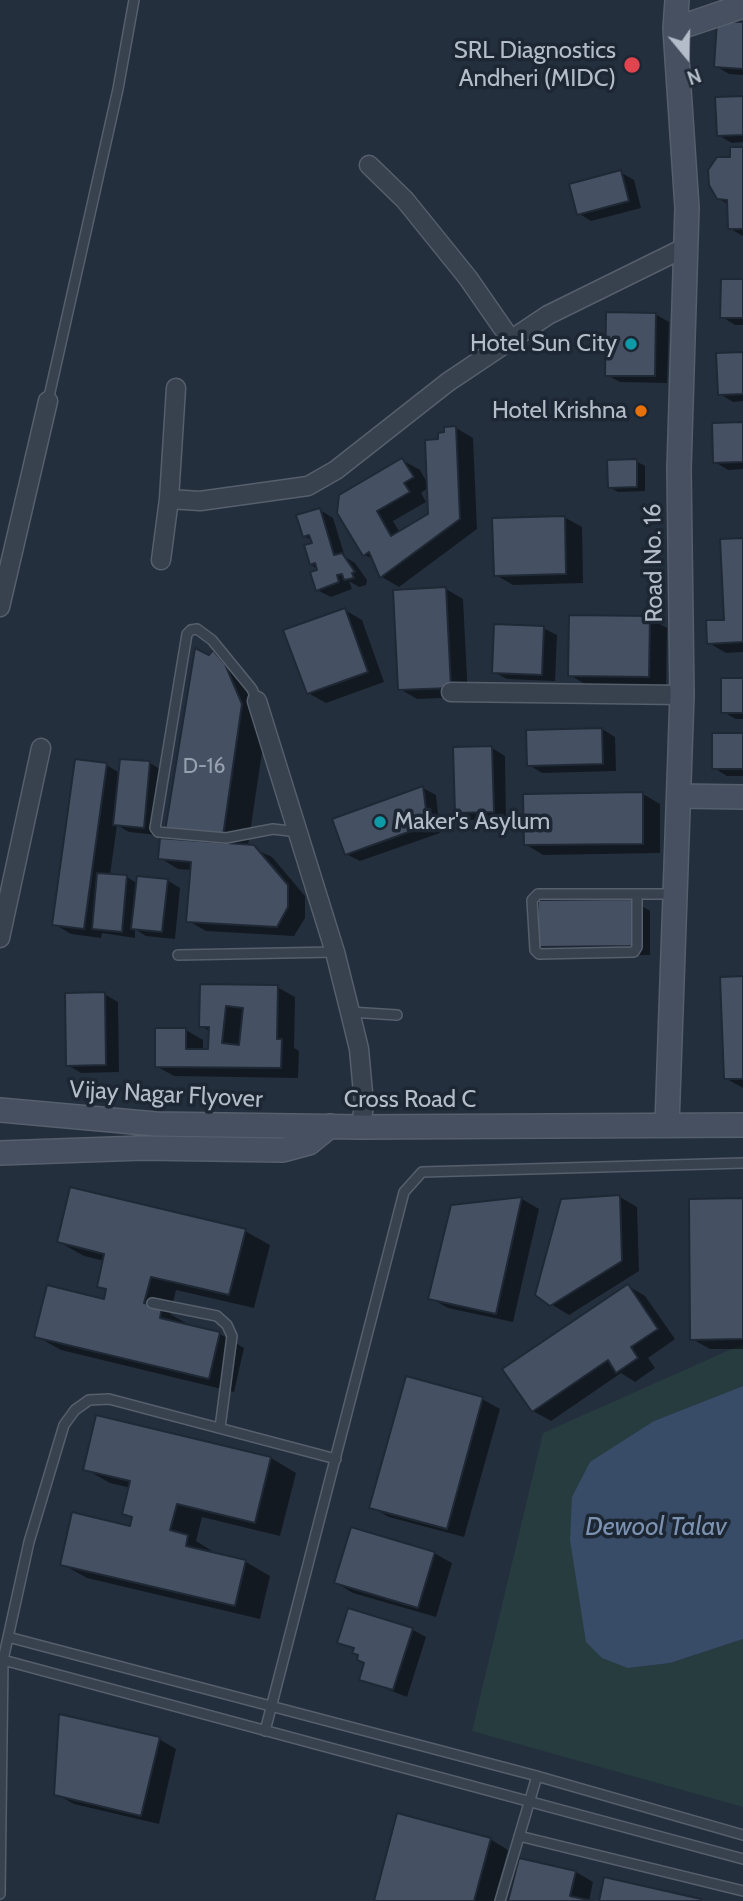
<!DOCTYPE html>
<html>
<head>
<meta charset="utf-8">
<style>
	body { margin:0 }
	#map { position:relative; width:743px; height:1901px; overflow:hidden; background:#242f3e; font-family:Cabin,sans-serif }
	canvas { display:block }
	.north { position:absolute; left:652px; top:21px; width:70px; height:70px; -webkit-text-stroke:5px #1d2633; paint-order:stroke; rotate:161deg; font-size:19px; font-weight:700; line-height:28px; text-align:center; color:#b4bcc9 }
	.north::after { content:''; display:block; margin:auto; width:24px; height:32px; background:#b4bcc9; clip-path:polygon(50% 0,100% 100%,50% 72%,0 100%) }
</style>
</head>
<body>
<div id="map">
<canvas width="743" height="1901"></canvas>
<div class="north">N</div>
</div>
<script>
const c = document.querySelector('canvas').getContext('2d');
c.lineJoin = 'round';
function fill(path, color) {
  c.fillStyle = color;
  c.fill(path, 'evenodd');
}
function poly(rows) {
  const path = new Path2D();
  for (const r of rows) {
    path.moveTo(r[0], r[1]);
    for (let i = 2; i < r.length; i += 2) path.lineTo(r[i], r[i + 1]);
  }
  return path;
}
function stroke(path, color, width, dash) {
  c.strokeStyle = color;
  c.lineWidth = width;
  c.lineCap = dash ? 'butt' : 'round';
  c.setLineDash(dash || []);
  c.stroke(path);
}
function write(font, color, halo, rows, align = 'center') {
  c.font = font + ' Cabin,sans-serif';
  c.lineWidth = 7;
  c.setLineDash([]);
  c.textBaseline = 'middle';
  c.strokeStyle = halo;
  c.fillStyle = color;
  for (const [text, x, y, turn = 0] of rows) {
    c.save();
    c.translate(x, y);
    c.rotate((+turn || 0) * Math.PI / 180);
    c.textAlign = isNaN(turn) ? turn : align;
    if (halo) c.strokeText(text, 0, 0);
    c.fillText(text, 0, 0);
    c.restore();
  }
}
fill(poly([
	[743,1344,743,1386,654,1421,628,1668,670,1663,743,1639,743,1807,472,1731,543,1433]
]), '#263c3f');
fill(poly([
	[743,1386,743,1639,670,1663,628,1668,602,1658,586,1642,570,1540,572,1497,590,1462,654,1421]
]), '#394c67');
fill(poly([
	[743,24,743,75,729,74,716,66],
	[743,98,743,142,732,143,718,135],
	[743,149,743,236,729,228,729,205,718,198,732,158],
	[620,172,634,180,641,208,591,221,578,213],
	[743,281,743,325,735,325,722,317],
	[655,314,669,322,667,383,620,382,607,375],
	[743,353,743,401,733,402,720,394],
	[743,424,743,469,728,470,715,462],
	[456,428,473,438,477,529,399,587,382,577,375,560,365,555,339,513,402,460,420,470,428,484,440,441],
	[428,488,429,515,400,533,393,521,426,502,421,493],
	[636,461,645,466,645,491,618,492,609,487],
	[320,510,333,518,345,557,355,563,367,580,366,585,359,587,349,581,352,589,331,597,317,590,319,571,311,564,313,541,304,536],
	[564,517,582,527,583,583,513,585,496,575],
	[743,539,743,652,726,653,709,643,726,621],
	[446,589,463,599,468,697,417,699,400,689],
	[345,610,362,620,384,682,326,703,308,693],
	[649,618,667,628,666,687,588,686,570,675],
	[543,628,557,635,555,681,507,679,494,672],
	[213,653,238,667,267,719,248,846,272,857,305,896,305,918,294,936,206,931,188,921,192,870,178,869,160,858,187,841,167,830,210,657],
	[743,680,743,719,736,719,723,712],
	[602,729,615,737,616,771,542,773,529,765],
	[743,735,743,776,727,776,714,768],
	[492,748,505,756,506,819,470,820,457,812],
	[150,763,163,771,157,835,129,832,117,825,110,875,127,877,138,884,167,880,180,888,175,939,146,936,135,929,135,938,102,933,101,938,71,934,54,924,106,765,120,773],
	[423,788,436,795,440,833,360,861,346,854],
	[643,794,660,804,660,853,543,855,525,844],
	[633,901,650,911,650,955,557,956,539,946],
	[743,977,743,1088,725,1078],
	[202,986,277,987,295,997,294,1048,299,1051,298,1078,174,1076,156,1066,186,1030,203,1040,203,1051,210,1051,210,1031,201,1026],
	[104,994,118,1002,119,1072,81,1073,68,1065],
	[620,1197,637,1207,639,1271,569,1315,551,1304],
	[522,1199,539,1209,513,1322,448,1308,430,1298,453,1206],
	[743,1200,743,1349,710,1349,692,1339],
	[245,1231,270,1245,254,1308,176,1290,170,1314,186,1323,186,1326,220,1334,244,1348,234,1392,61,1350,36,1336,105,1301,108,1291,99,1286,105,1261,84,1256,59,1242],
	[628,1286,645,1296,675,1339,648,1358,655,1368,635,1382,621,1373,551,1421,533,1411],
	[482,1399,500,1409,464,1537,389,1517,371,1507],
	[98,1417,271,1458,296,1473,280,1536,202,1517,196,1541,212,1551,212,1554,246,1562,270,1576,260,1619,87,1578,62,1564,131,1528,134,1519,124,1513,131,1488,110,1483,85,1469],
	[434,1553,452,1563,436,1617,353,1593,336,1583],
	[349,1610,413,1630,426,1637,407,1697,361,1679,366,1663,355,1650,339,1642],
	[159,1739,176,1749,159,1824,74,1804,56,1794],
	[490,1839,508,1850,494,1901,376,1901],
	[576,1872,593,1882,589,1901,510,1901]
]), '#0007');
const building = poly([
	[717,21,743,22,743,69,714,67,717,21],
	[743,96,743,135,717,136,715,97,743,96],
	[730,147,743,147,743,229,728,229,727,200,717,199,709,185,708,170,717,157,730,157,730,147],
	[621,170,629,201,577,215,569,184,621,170],
	[721,279,743,279,743,318,720,318,721,279],
	[606,312,656,313,655,376,605,376,606,312],
	[743,352,743,394,718,395,716,353,743,352],
	[743,422,743,462,713,463,712,423,743,422],
	[456,426,460,519,380,578,369,552,363,556,337,513,339,495,402,458,414,477,404,483,410,492,377,511,391,536,428,514,425,440,438,439,438,433,444,432,444,427,456,426],
	[637,459,637,487,608,488,607,460,637,459],
	[320,508,334,555,342,553,355,572,352,573,354,578,344,580,342,574,337,575,339,582,316,591,310,572,317,570,315,563,310,565,304,545,312,543,309,535,303,537,296,515,320,508],
	[565,516,566,574,494,576,492,518,565,516],
	[743,538,743,642,707,644,706,620,724,620,720,539,743,538],
	[446,587,451,688,398,690,393,590,446,587],
	[345,608,368,672,307,694,283,630,345,608],
	[569,615,650,616,649,677,568,676,569,615],
	[494,624,544,626,542,675,492,673,494,624],
	[195,648,209,655,213,650,225,664,242,704,223,836,165,831,195,648],
	[721,678,743,678,743,713,721,713,721,678],
	[602,728,603,764,527,766,526,730,602,728],
	[712,733,743,733,743,769,712,769,712,733],
	[492,746,494,812,455,813,453,747,492,746],
	[75,759,107,763,84,929,52,925,75,759],
	[120,759,150,761,144,828,113,825,120,759],
	[423,786,428,825,345,855,332,819,423,786],
	[643,792,643,844,524,845,523,794,643,792],
	[160,838,254,845,288,885,288,907,277,927,186,922,191,862,158,859,160,838],
	[97,873,127,875,122,932,92,929,97,873],
	[137,876,168,879,162,932,131,929,137,876],
	[633,899,633,946,537,947,538,900,633,899],
	[743,976,743,1079,724,1079,720,977,743,976],
	[200,984,278,985,277,1039,282,1039,281,1068,155,1067,155,1028,186,1028,186,1049,208,1049,209,1027,199,1027,200,984],
	[226,1006,243,1008,239,1045,222,1043,226,1006],
	[105,992,106,1065,66,1066,65,993,105,992],
	[70,1187,246,1229,229,1295,151,1277,144,1303,162,1307,160,1318,220,1332,209,1379,34,1337,47,1285,104,1299,106,1289,97,1287,104,1254,57,1242,70,1187],
	[620,1195,622,1261,550,1306,535,1295,561,1199,620,1195],
	[522,1197,496,1314,428,1299,451,1205,522,1197],
	[743,1198,743,1339,690,1340,689,1199,743,1198],
	[628,1284,658,1329,631,1347,638,1358,616,1373,608,1360,532,1412,502,1369,628,1284],
	[406,1376,483,1397,447,1529,369,1508,406,1376],
	[96,1415,271,1457,255,1523,177,1504,170,1530,188,1535,186,1546,246,1560,235,1606,60,1565,72,1512,130,1526,132,1517,122,1514,130,1481,83,1470,96,1415],
	[351,1527,435,1552,418,1608,334,1583,351,1527],
	[348,1608,413,1628,393,1690,359,1680,364,1663,357,1660,358,1655,352,1653,354,1648,337,1643,348,1608],
	[59,1714,160,1737,141,1816,54,1795,59,1714],
	[397,1813,491,1838,474,1901,374,1901,397,1813],
	[519,1858,576,1871,570,1896,593,1901,508,1901,519,1858],
	[604,1877,701,1899,701,1901,599,1901,604,1877]
]);
fill(building, '#455162');
stroke(building, '#1f2835', 2);
const lane = poly([
	[48,401,118,89,134,0],
	[257,701,252,689,212,640,197,629,191,630,187,634,155,828,158,832,226,838,273,829,298,832],
	[637,894,637,947,634,952,539,954,535,950,532,900,538,894,674,894],
	[178,955,335,952],
	[350,1012,397,1015],
	[152,1303,217,1316,227,1325,232,1336,220,1428],
	[8,1637,533,1775,743,1835],
	[3,1660,743,1859],
	[265,1731,404,1192,422,1172,743,1163],
	[519,1836,743,1891],
	[0,1894,3,1660,29,1542,64,1425,75,1410,89,1400,109,1399,336,1459],
	[500,1901,537,1776]
]);
const street = poly([
	[369,165,405,200,468,278,511,340],
	[169,499,200,501,308,486,336,470,448,382,548,315,686,247],
	[161,560,169,499,176,388],
	[0,607,48,401],
	[451,692,682,695],
	[257,701,335,952,350,1012,359,1049,364,1104,361,1127],
	[0,938,41,748]
]);
const secondary = poly([
	[675,29,743,6],
	[679,796,743,797],
	[0,1110,156,1124,361,1127,743,1125],
	[667,1125,682,695,679,469,687,208,675,29,677,0],
	[0,1153,142,1148,283,1150,309,1143,330,1126]
]);
stroke(lane, '#565f6c', 12);
stroke(street, '#565f6c', 21);
stroke(secondary, '#565f6c', 26);
stroke(lane, '#38414e', 9);
stroke(street, '#38414e', 18);
stroke(secondary, '#465061', 23);
for (const [x, y, r, color] of [
	[632,65,9,"#e0444e"],
	[631,344,7,"#0f9aa8"],
	[641,411,7,"#e8710a"],
	[380,822,7,"#0f9aa8"]
]) {
  const dot = new Path2D();
  dot.arc(x, y, r, 0, 2 * Math.PI);
  c.fillStyle = color;
  c.fill(dot);
  stroke(dot, '#1d2633', 2.5);
}
write('21px', '#98a1af', null, [
	["D-16",204,767]
]);
write('24px', '#b4bcc9', '#1d2633', [
	["SRL Diagnostics",616,51],
	["Andheri (MIDC)",616,79],
	["Hotel Sun City",617,344],
	["Hotel Krishna",627,411],
	["Maker's Asylum",394,822,"left"]
], 'right');
write('24px', '#b4bcc9', '#1d2633', [
	["Road No. 16",654,563,-91],
	["Vijay Nagar Flyover",166,1095,3],
	["Cross Road C",410,1100]
]);
write('italic 26px', '#7c92b1', '#1d2633', [
	["Dewool Talav",656,1527]
]);
</script>
</body>
</html>
